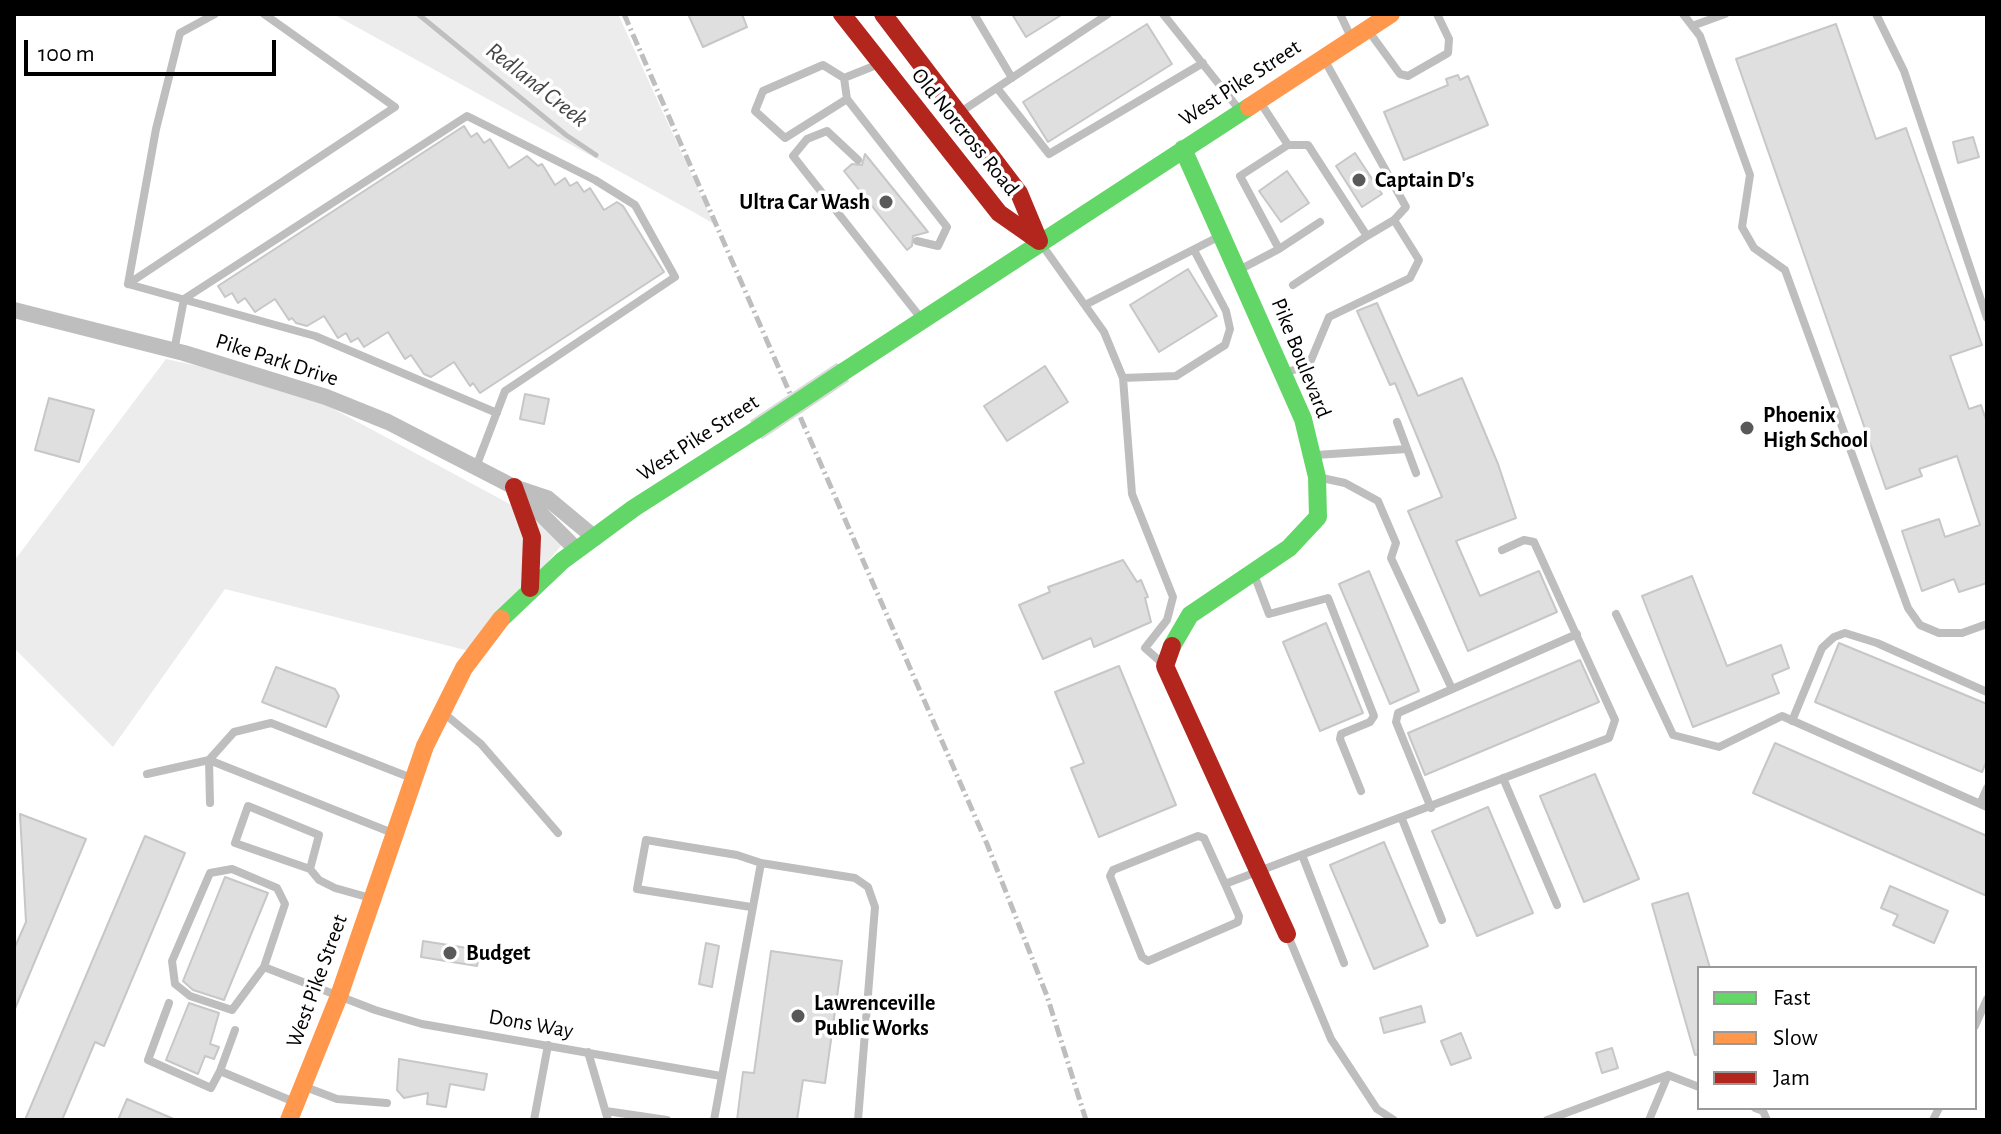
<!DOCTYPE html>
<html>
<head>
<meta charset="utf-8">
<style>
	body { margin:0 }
	#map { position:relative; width:2001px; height:1134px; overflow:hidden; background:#fff; font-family:"Alegreya Sans",sans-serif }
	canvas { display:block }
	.frame { position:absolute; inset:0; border:16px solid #000; pointer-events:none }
	.legend { position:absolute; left:1697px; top:966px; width:280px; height:144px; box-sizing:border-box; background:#fff; border:2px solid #999; margin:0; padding:10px 14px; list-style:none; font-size:24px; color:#000 }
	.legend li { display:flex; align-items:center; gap:16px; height:40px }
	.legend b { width:40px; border:2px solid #999 }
	.scale { position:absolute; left:24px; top:40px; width:252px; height:36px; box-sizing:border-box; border:4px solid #000; border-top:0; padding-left:10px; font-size:24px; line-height:28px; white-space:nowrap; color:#000; -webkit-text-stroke:6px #fff; paint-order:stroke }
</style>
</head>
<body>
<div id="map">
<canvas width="2001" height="1134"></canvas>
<div class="frame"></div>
<ul class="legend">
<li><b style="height:10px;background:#63d668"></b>Fast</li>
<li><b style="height:10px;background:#ff974d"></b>Slow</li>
<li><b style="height:10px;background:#b3261e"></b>Jam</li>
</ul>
<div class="scale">100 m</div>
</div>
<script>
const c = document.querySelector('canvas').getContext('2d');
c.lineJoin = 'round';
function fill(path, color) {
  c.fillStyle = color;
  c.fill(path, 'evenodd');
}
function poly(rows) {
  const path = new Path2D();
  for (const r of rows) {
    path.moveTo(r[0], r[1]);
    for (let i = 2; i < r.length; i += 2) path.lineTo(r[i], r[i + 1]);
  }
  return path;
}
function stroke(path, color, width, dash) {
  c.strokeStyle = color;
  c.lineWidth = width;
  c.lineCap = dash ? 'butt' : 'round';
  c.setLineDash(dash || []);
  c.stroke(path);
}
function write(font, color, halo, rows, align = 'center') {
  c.font = font + ' "Alegreya Sans",sans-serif';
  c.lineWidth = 7;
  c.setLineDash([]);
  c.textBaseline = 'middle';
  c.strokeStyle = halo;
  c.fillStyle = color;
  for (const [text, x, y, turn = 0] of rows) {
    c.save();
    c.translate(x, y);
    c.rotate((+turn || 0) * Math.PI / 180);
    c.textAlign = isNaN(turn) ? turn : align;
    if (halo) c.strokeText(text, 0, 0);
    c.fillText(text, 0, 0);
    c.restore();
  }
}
fill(poly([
	[333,14,618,14,714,224,697,214],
	[166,359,291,386,569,536,473,652,225,589,113,747,14,648,14,561]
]), '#ececec');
stroke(poly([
	[418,14,566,135,596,155]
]), '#bfbfbf', 5);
const building = poly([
	[688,14,742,14,747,27,703,47,688,14],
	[1012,14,1063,14,1026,37,1012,14],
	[1147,24,1172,64,1048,142,1023,102,1147,24],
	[1836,24,1876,139,1906,128,1982,345,1950,356,1969,409,1981,405,1987,423,1987,583,1959,592,1954,579,1922,591,1902,531,1939,519,1945,537,1980,525,1957,456,1919,469,1922,476,1886,489,1736,59,1836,24],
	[1458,75,1460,80,1468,76,1488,125,1404,160,1384,112,1448,85,1446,79,1458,75],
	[464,126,471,137,477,133,484,143,490,139,509,168,527,156,538,166,542,164,555,185,565,178,570,186,577,182,584,192,590,188,604,210,617,202,623,206,664,272,480,393,473,383,470,386,454,362,431,377,424,374,411,355,405,359,388,332,364,347,358,338,351,342,346,333,338,338,324,316,307,326,296,323,292,318,289,320,275,299,255,312,245,298,238,303,232,293,225,297,218,286,464,126],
	[1973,137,1979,157,1958,163,1953,142,1973,137],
	[1355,153,1382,194,1362,207,1336,166,1355,153],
	[865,154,928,232,913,236,912,246,907,250,844,171,852,164,862,165,865,154],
	[1287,171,1309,203,1281,222,1259,191,1287,171],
	[1188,269,1217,316,1159,352,1130,305,1188,269],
	[1377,303,1418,396,1462,378,1498,464,1516,518,1456,541,1480,596,1539,571,1557,612,1468,651,1408,511,1442,497,1395,383,1390,385,1357,311,1377,303],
	[1045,366,1068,402,1007,441,984,406,1045,366],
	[525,394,549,399,544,424,520,419,525,394],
	[49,398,94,410,79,462,35,450,49,398],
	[1123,560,1137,582,1141,580,1148,597,1145,598,1151,622,1094,647,1091,638,1043,659,1019,605,1050,592,1048,587,1123,560],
	[1369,571,1419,691,1390,704,1339,584,1369,571],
	[1692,576,1727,666,1781,645,1789,668,1772,675,1779,693,1693,727,1642,596,1692,576],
	[1326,623,1363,713,1320,731,1283,642,1326,623],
	[1839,643,1987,704,1987,760,1982,772,1815,702,1839,643],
	[1580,660,1599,702,1425,775,1408,733,1580,660],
	[1119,666,1176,805,1099,837,1071,768,1084,763,1055,692,1119,666],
	[276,667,335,689,339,696,326,727,262,702,276,667],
	[1775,743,1987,836,1987,896,1753,793,1775,743],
	[1595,774,1639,879,1584,902,1540,796,1595,774],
	[1488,807,1533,913,1477,936,1432,831,1488,807],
	[20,814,86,839,14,1011,14,949,26,922,20,814],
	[145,836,185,853,104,1046,95,1042,62,1120,25,1120,145,836],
	[1384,842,1428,946,1374,969,1330,865,1384,842],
	[225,877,268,893,224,1000,193,990,183,981,225,877],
	[1890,886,1948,911,1934,943,1893,925,1898,915,1881,908,1890,886],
	[1688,893,1710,968,1699,968,1699,1054,1695,1055,1652,904,1688,893],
	[423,941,480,950,477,966,421,957,423,941],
	[706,943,719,946,712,987,699,984,706,943],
	[771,951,842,961,825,1083,803,1080,797,1120,737,1120,743,1072,754,1073,771,951],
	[189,1003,219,1013,210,1044,219,1047,214,1059,205,1056,198,1074,166,1060,189,1003],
	[1421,1006,1425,1022,1384,1033,1380,1018,1421,1006],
	[1461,1033,1471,1058,1451,1065,1441,1041,1461,1033],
	[1612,1048,1618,1068,1602,1073,1596,1053,1612,1048],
	[399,1059,487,1074,484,1090,450,1084,446,1107,427,1104,428,1093,404,1098,397,1090,399,1059],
	[127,1099,176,1120,118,1120,127,1099]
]);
fill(building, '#dfdfdf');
stroke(building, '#c7c7c7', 2);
stroke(poly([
	[974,14,1012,78],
	[1163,14,1238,108],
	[1340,14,1350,35],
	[1683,14,1700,36,1750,175,1742,227,1754,248,1785,270,1908,608,1920,625,1939,633,1962,633,1987,624],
	[1876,14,1904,71,1987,318],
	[1692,26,1725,14],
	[1370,33,1400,74,1408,76,1448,53,1449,39,1437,14],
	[879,64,844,78,823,65,763,91,755,111,785,138,847,99,947,227,938,246,917,241],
	[844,78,847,99],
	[997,88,1049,154,1203,63],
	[1262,105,1288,145],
	[962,111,1108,14],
	[858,160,827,131,807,139,793,156,920,317],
	[1042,245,1104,332,1123,378,1132,494,1173,597,1167,620,1145,648,1162,663],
	[1279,249,1320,222],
	[1239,270,1279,249,1240,176,1288,145,1308,145,1367,236,1394,220,1406,207,1325,61],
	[128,284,395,107,264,14],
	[128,284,315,336,497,413],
	[128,284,156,129,180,33,215,14],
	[1293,285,1367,236],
	[1085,305,1220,236],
	[174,351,184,299,467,116,595,180,635,205,675,277,505,391,476,467],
	[1284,373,1309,365,1329,317,1410,278,1419,260,1394,220],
	[1123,378,1176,376,1225,345,1230,329,1226,311,1194,250],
	[1397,422,1416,473],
	[1316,455,1407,449],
	[1322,478,1345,483,1378,501,1396,543,1391,558,1452,689],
	[1255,577,1269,614,1328,598,1374,716,1370,722,1341,734,1340,739,1361,791],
	[1616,614,1673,735,1719,747,1782,716,1987,807],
	[446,715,481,744,558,833],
	[1792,721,1822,648,1834,637,1845,633,1877,643,1987,692],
	[147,774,209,760,210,803],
	[1503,778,1557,905],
	[1980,804,1987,788],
	[1431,808,1396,722,1398,713,1577,634],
	[1402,819,1442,920],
	[390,832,209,760,234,732,271,723,409,777],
	[1302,855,1344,963],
	[310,869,235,843,248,806,319,835,310,869,319,880,335,888,367,897],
	[1225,884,1239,916,1238,922,1148,961,1142,957,1110,876,1113,870,1198,836,1204,838,1225,884,1609,738,1615,720,1534,542,1524,540,1502,550],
	[751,907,637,889,646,840,737,855,761,863],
	[1289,938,1331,1039,1377,1109,1394,1120],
	[264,967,232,1010,190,996,175,984,172,961,210,873,232,869,277,888,285,904,264,967,375,1010,422,1024,721,1076],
	[169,1003,148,1060,211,1088,220,1071,292,1101],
	[1975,1026,1987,999],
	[588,1052,608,1120],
	[220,1071,235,1030],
	[308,1088,337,1099,387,1103],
	[1755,1108,1763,1111,1767,1120],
	[606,1111,667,1120],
	[534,1120,548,1045],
	[714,1120,761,863,855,878,868,887,875,907,858,1120],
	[1547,1120,1668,1075,1699,1087],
	[1649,1120,1668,1075],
	[1933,1120,1939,1108]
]), '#bebebe', 8);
stroke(poly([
	[14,310,184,353,326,397,388,422,514,487,547,498,595,538],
	[518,491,577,550]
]), '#bebebe', 16);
stroke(poly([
	[843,372,1249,107],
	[501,619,562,561,634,508,756,430],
	[1172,646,1190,615,1289,548,1318,517,1317,477,1303,419,1183,149]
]), '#63d668', 18);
stroke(poly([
	[1249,107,1391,14],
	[289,1120,339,996,425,746,464,668,501,619]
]), '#ff974d', 18);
stroke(poly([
	[842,14,999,213,1039,241],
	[883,14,1019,193,1039,241],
	[514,487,532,537,530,588],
	[1172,646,1165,666,1287,934]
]), '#b3261e', 18);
stroke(poly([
	[624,14,987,844,1047,996,1086,1120]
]), '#bebebe', 5, [12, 4, 2, 4]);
const fastBridge = poly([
	[756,430,843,372]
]);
stroke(fastBridge, '#dbdbdb', 22, []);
stroke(fastBridge, '#63d668', 18);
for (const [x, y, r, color] of [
	[1359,180,8,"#595959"],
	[886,202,8,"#595959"],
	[1747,428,8,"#595959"],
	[450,953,8,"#595959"],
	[798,1016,8,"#595959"]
]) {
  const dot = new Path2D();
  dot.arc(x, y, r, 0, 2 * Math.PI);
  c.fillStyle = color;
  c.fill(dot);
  stroke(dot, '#fff', 3);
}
write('22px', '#000', '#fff', [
	["West Pike Street",1240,83,-33],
	["Old Norcross Road",965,132,51],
	["Pike Boulevard",1301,358,68],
	["Pike Park Drive",277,360,18],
	["West Pike Street",698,438,-33],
	["West Pike Street",317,981,-70],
	["Dons Way",531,1024,10]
]);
write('bold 22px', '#000', '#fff', [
	["Captain D's",1375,180],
	["Ultra Car Wash",870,202,"right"],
	["Phoenix",1763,415],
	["High School",1763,440],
	["Budget",466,953],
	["Lawrenceville",814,1003],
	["Public Works",814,1028]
], 'left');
write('italic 24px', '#444', '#fff', [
	["Redland Creek",537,85,38]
]);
</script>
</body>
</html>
